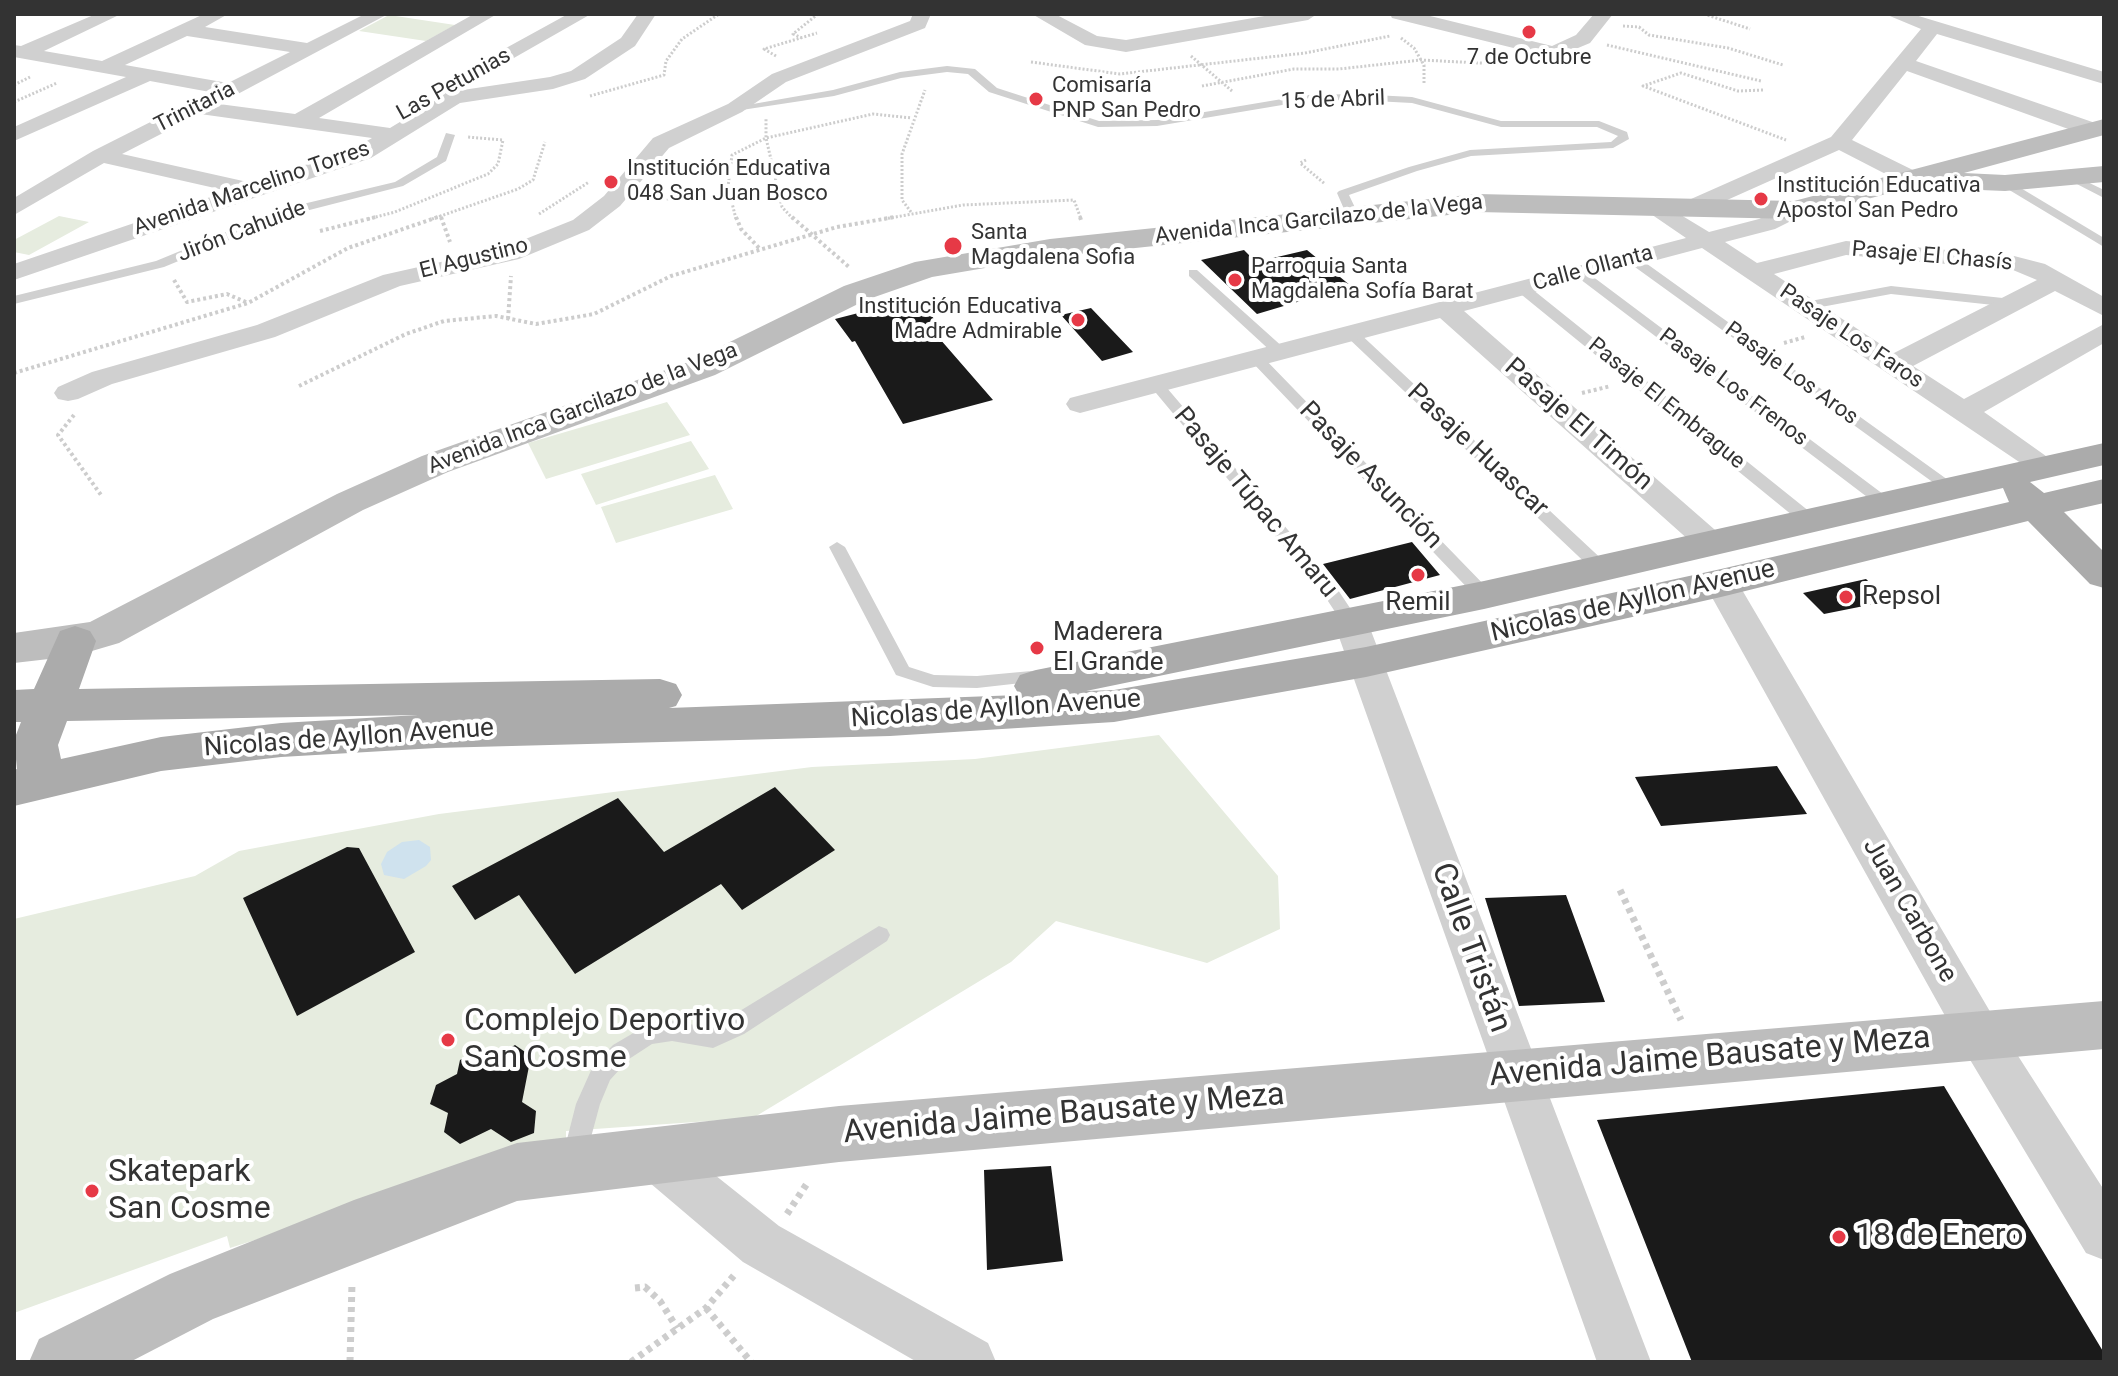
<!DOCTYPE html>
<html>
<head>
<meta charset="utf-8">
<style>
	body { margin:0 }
	#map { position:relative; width:2118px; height:1376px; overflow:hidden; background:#fff; font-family:Roboto,sans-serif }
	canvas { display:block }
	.frame { position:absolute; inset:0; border:16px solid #333; pointer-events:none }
</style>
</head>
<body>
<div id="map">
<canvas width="2118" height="1376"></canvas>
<div class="frame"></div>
</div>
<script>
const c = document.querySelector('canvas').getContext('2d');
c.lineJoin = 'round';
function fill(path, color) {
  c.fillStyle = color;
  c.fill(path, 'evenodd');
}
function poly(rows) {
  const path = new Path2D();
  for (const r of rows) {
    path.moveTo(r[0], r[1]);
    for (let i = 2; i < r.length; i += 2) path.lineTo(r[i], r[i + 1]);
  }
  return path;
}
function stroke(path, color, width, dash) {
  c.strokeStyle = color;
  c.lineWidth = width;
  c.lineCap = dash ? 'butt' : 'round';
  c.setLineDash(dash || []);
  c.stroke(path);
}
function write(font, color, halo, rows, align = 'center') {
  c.font = font + ' Roboto,sans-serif';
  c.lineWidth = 8;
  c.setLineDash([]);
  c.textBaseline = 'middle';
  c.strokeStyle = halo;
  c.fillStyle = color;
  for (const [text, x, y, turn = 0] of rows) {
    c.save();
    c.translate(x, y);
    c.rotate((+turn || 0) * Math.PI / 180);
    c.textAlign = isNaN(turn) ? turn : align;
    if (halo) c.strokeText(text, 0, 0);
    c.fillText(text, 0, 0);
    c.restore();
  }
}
fill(poly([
	[389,15,455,25,426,41,359,31],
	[59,216,89,222,29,255,14,252,14,240],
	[667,402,690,435,546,479,528,443],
	[691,441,709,469,596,505,581,474],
	[715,475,733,509,616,543,601,507],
	[1159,735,1278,876,1280,929,1207,963,1056,921,1011,962,753,1118,566,1131,566,1141,230,1248,227,1236,14,1313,14,919,195,876,239,851,439,814,812,767,975,759]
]), '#e6ecdf');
fill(poly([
	[419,840,430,847,431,860,426,866,404,879,384,875,381,864,387,852,402,842]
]), '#cfe2ee');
fill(poly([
	[1244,250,1256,262,1307,250,1351,286,1257,314,1201,260],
	[917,298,935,320,926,323,993,400,903,424,855,341,852,342,835,319],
	[1091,308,1133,352,1102,361,1061,315],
	[1412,542,1440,575,1350,599,1323,564],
	[1866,579,1889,601,1824,614,1803,593],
	[1777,766,1807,814,1661,826,1635,777],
	[775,787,835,850,742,910,721,884,575,974,519,895,475,920,452,886,618,798,664,852],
	[347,847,359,848,415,952,297,1016,243,898],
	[1566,895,1605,1002,1519,1006,1485,898],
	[515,1045,531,1056,522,1102,536,1111,534,1133,511,1142,491,1129,460,1144,444,1132,448,1113,430,1104,436,1085,457,1074,460,1060,482,1048,496,1056],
	[1944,1086,2104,1353,2104,1362,1692,1362,1597,1120],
	[1051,1166,1063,1261,987,1270,984,1170]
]), '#1a1a1a');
stroke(poly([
	[1704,14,1750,29],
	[1623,26,1639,27,1649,35,1728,48,1783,65],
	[802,38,793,34,818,14],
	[1401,38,1414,48,1424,65,1424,83],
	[1607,45,1761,81],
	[776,56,764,49,817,33],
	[1191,56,1232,91],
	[1031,62,1120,74,1305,53,1390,36],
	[14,85,30,77],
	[1202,86,1294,69,1339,69,1421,60,1499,64],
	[1763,90,1738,91,1681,73,1643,86,1786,140],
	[590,96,664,75,666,61,682,39,719,14],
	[14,102,57,83],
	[1306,160,1300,163,1325,184],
	[647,196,677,200,730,197],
	[911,212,902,200,902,154,925,90],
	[539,214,589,182],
	[440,215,441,219],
	[368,219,395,212,488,174,498,164,503,140,467,137],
	[432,219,518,189,533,180,545,142],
	[736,219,728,187,732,155,766,138,766,119],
	[793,219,782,207,766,138,873,114,912,118],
	[884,219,963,205,1074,200,1081,219]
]), '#cdcdcd', 3, [2, 2]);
stroke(poly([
	[441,217,450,242],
	[736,217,741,229,761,250],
	[792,217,849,267],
	[1080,217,1081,220],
	[320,231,376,217],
	[174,280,187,302,227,294,248,303],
	[508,319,511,276],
	[1784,343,1805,337],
	[14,373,248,303,348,248,438,217],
	[299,386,406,334,444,321,496,316,536,324,594,314,671,276,837,227,895,217],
	[1582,393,1611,386],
	[74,415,58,435,101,495]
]), '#cdcdcd', 4, [3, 3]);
stroke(poly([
	[1620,890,1681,1020],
	[787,1214,808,1182],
	[635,1288,645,1287,660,1301,677,1328],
	[706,1308,751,1362],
	[350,1362,352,1283],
	[631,1362,706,1308,736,1273]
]), '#cdcdcd', 7, [5, 5]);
fill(poly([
	[947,66,975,69,997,88,1099,121,1157,120,1306,95,1355,94,1412,97,1501,121,1599,121,1627,132,1629,139,1613,148,1471,156,1417,171,1349,195,1359,216,1353,220,1347,216,1337,193,1339,191,1409,167,1470,150,1611,142,1618,136,1597,127,1501,127,1412,103,1355,100,1306,101,1157,126,1098,127,989,92,968,74,947,72,901,78,834,96,735,111,730,108,833,90,900,72,947,66],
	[446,133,455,135,446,161,403,186,290,215,164,267,14,304,14,296,156,261,282,209,395,182,437,157,446,133],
	[2075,176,2104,190,2104,198,2071,181,2069,179,2075,176],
	[2001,181,2009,181,2104,238,2104,247,2001,185,2001,181],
	[1628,256,1636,256,1955,485,1958,488,1955,491,1945,491,1628,262,1628,256],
	[1189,270,1197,270,1285,349,1285,355,1275,355,1189,276,1189,270],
	[1576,270,1584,270,1891,500,1893,503,1891,506,1879,506,1576,276,1576,270],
	[1517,285,1527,285,1815,516,1817,520,1815,524,1803,524,1517,291,1517,285],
	[1891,286,2012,299,2018,303,2012,307,1891,294,1805,310,1798,306,1805,302,1891,286],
	[1351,329,1356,330,1608,565,1610,569,1608,573,1596,573,1346,336,1344,333,1351,329],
	[1256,354,1261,355,1490,591,1492,595,1490,599,1478,599,1251,361,1249,358,1256,354],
	[1156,380,1161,381,1334,584,1360,623,1357,627,1345,627,1322,592,1151,387,1149,384,1156,380],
	[837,542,845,547,909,667,934,675,977,676,1042,670,1048,672,1051,676,1048,680,977,688,933,687,896,675,829,547,837,542],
	[879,926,887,929,890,935,887,941,744,1034,713,1048,672,1041,652,1044,629,1059,610,1080,600,1104,583,1167,574,1171,565,1167,562,1159,576,1104,593,1066,613,1045,647,1025,672,1021,712,1028,879,926]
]), '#d0d0d0');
fill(poly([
	[96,14,121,14,44,51,102,61,204,14,228,14,205,27,307,43,365,14,388,14,219,104,295,114,474,14,497,14,319,118,390,128,441,97,432,91,435,87,568,14,591,14,456,91,550,77,571,71,621,38,638,14,656,14,635,46,585,79,553,89,460,103,371,158,14,280,14,264,228,191,104,163,14,215,14,198,93,151,210,92,150,81,14,141,14,127,126,77,14,57,14,45,21,46,96,14],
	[187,36,290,52,228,83,125,65,187,36],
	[200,114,372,138,355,148,252,183,122,154,200,114],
	[913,14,931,14,925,28,786,82,742,112,669,148,620,206,589,230,519,259,400,286,275,337,112,384,78,399,68,401,58,399,54,393,58,387,92,372,257,325,383,275,503,248,573,220,604,196,653,138,728,104,772,74,910,21,913,14],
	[1032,14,1055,14,1097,36,1126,40,1276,14,1317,14,1308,20,1126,52,1085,45,1032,14],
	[1390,14,1422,14,1552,46,1576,35,1594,14,1613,14,1590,43,1554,58,1392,18,1390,14],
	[1885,14,1912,14,2104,72,2104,84,1937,34,1916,61,2101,125,2104,130,2101,135,2085,135,1907,71,1852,140,1921,174,1924,179,1921,184,1905,184,1839,150,1698,213,1682,213,1678,208,1682,203,1831,137,1921,29,1885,14],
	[1656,200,1709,232,1759,219,1787,205,1803,205,1807,210,1803,215,1775,229,1725,242,1757,263,1846,241,2014,256,2045,264,2104,297,2104,316,2055,291,1913,366,1964,399,2104,324,2104,343,1984,412,2060,466,2056,472,2045,475,2034,472,1702,248,1464,311,1722,536,1727,543,1722,550,1711,553,1700,550,1440,318,1080,413,1070,410,1066,404,1070,398,1686,238,1648,212,1644,207,1656,200],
	[1846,255,2013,270,2037,280,1894,353,1774,274,1846,255],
	[1721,572,1733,575,1738,583,1995,1020,2104,1190,2104,1260,2086,1253,1963,1048,1704,583,1709,575,1721,572],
	[1351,611,1363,615,1368,623,1651,1362,1597,1362,1334,623,1339,615,1351,611],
	[654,1133,671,1140,779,1226,988,1343,996,1362,917,1362,743,1262,637,1172,630,1156,637,1140,654,1133]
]), '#d0d0d0');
fill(poly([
	[2104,119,2104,135,1964,173,2005,175,2104,166,2104,182,2005,191,1956,189,1946,187,1944,178,1795,219,1477,212,1050,257,932,277,866,300,715,375,448,472,363,510,119,643,75,656,14,663,14,633,90,622,337,494,422,456,691,361,844,286,915,262,1050,239,1477,194,1794,201,2104,119],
	[2104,1001,2104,1049,839,1162,517,1201,213,1319,130,1362,29,1362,39,1339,170,1274,354,1200,517,1143,839,1106,2104,1001]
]), '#bdbdbd');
fill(poly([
	[2104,443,2104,465,2030,482,2044,493,2104,479,2104,503,2064,512,2104,552,2104,588,2090,584,2028,521,1721,597,1366,677,1114,722,890,736,436,748,281,757,161,771,14,806,14,770,17,769,14,740,21,722,14,722,14,690,34,689,60,631,75,626,90,631,96,641,79,689,660,679,676,684,682,695,676,706,669,708,1019,695,1014,686,1020,675,1036,670,1484,581,2104,443],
	[2003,488,2009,502,1721,569,1366,647,1114,690,1086,691,1484,609,2003,488],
	[418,715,281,723,161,737,61,759,58,745,67,721,418,715]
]), '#ababab');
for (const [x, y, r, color] of [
	[1529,32,8,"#e63946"],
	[1036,99,8,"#e63946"],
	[611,182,8,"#e63946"],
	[1761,199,8,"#e63946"],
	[953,246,10,"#e63946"],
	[1235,280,8,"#e63946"],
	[1078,320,8,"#e63946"],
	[1418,575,8,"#e63946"],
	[1846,597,8,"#e63946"],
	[1037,648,8,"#e63946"],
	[448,1040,8,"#e63946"],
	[92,1191,8,"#e63946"],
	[1839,1237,8,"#e63946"]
]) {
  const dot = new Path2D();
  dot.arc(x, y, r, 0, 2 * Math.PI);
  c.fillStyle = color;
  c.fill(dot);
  stroke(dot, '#fff', 3);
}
write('22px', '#333', '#fff', [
	["7 de Octubre",1529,58,"center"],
	["Comisaría",1052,86],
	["PNP San Pedro",1052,111],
	["Institución Educativa",627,169],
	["048 San Juan Bosco",627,194],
	["Institución Educativa",1777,186],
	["Apostol San Pedro",1777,211],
	["Santa",971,233],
	["Magdalena Sofia",971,258],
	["Parroquia Santa",1251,267],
	["Magdalena Sofía Barat",1251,292],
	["Institución Educativa",1062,307,"right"],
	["Madre Admirable",1062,332,"right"]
], 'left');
write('22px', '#333', '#fff', [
	["Las Petunias",454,85,-29],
	["15 de Abril",1333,101,-2],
	["Trinitaria",195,108,-27],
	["Avenida Marcelino Torres",252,189,-19],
	["Avenida Inca Garcilazo de la Vega",1319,220,-6],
	["Jirón Cahuide",242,232,-21],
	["Pasaje El Chasís",1932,257,5],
	["El Agustino",474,259,-14],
	["Calle Ollanta",1593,269,-15],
	["Pasaje Los Faros",1851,337,34],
	["Pasaje Los Aros",1791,374,36],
	["Pasaje Los Frenos",1733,388,37],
	["Pasaje El Embrague",1666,404,39],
	["Avenida Inca Garcilazo de la Vega",583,409,-21]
]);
write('26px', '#333', '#fff', [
	["Pasaje El Timón",1578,425,41],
	["Pasaje Huascar",1477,451,43],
	["Pasaje Asunción",1370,476,46],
	["Pasaje Túpac Amaru",1255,503,50],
	["Nicolas de Ayllon Avenue",1633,602,-13],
	["Nicolas de Ayllon Avenue",996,710,-4],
	["Nicolas de Ayllon Avenue",349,739,-4],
	["Juan Carbone",1909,911,60]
]);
write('26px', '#333', '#fff', [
	["Repsol",1862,597],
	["Remil",1418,603,"center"],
	["Maderera",1053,633],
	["El Grande",1053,663]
], 'left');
write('32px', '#333', '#fff', [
	["Calle Tristán",1470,948,70],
	["Avenida Jaime Bausate y Meza",1710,1058,-5],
	["Avenida Jaime Bausate y Meza",1064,1115,-5]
]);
write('32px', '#333', '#fff', [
	["Complejo Deportivo",464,1022],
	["San Cosme",464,1059],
	["Skatepark",108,1173],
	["San Cosme",108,1210],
	["18 de Enero",1855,1237]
], 'left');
</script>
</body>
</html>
